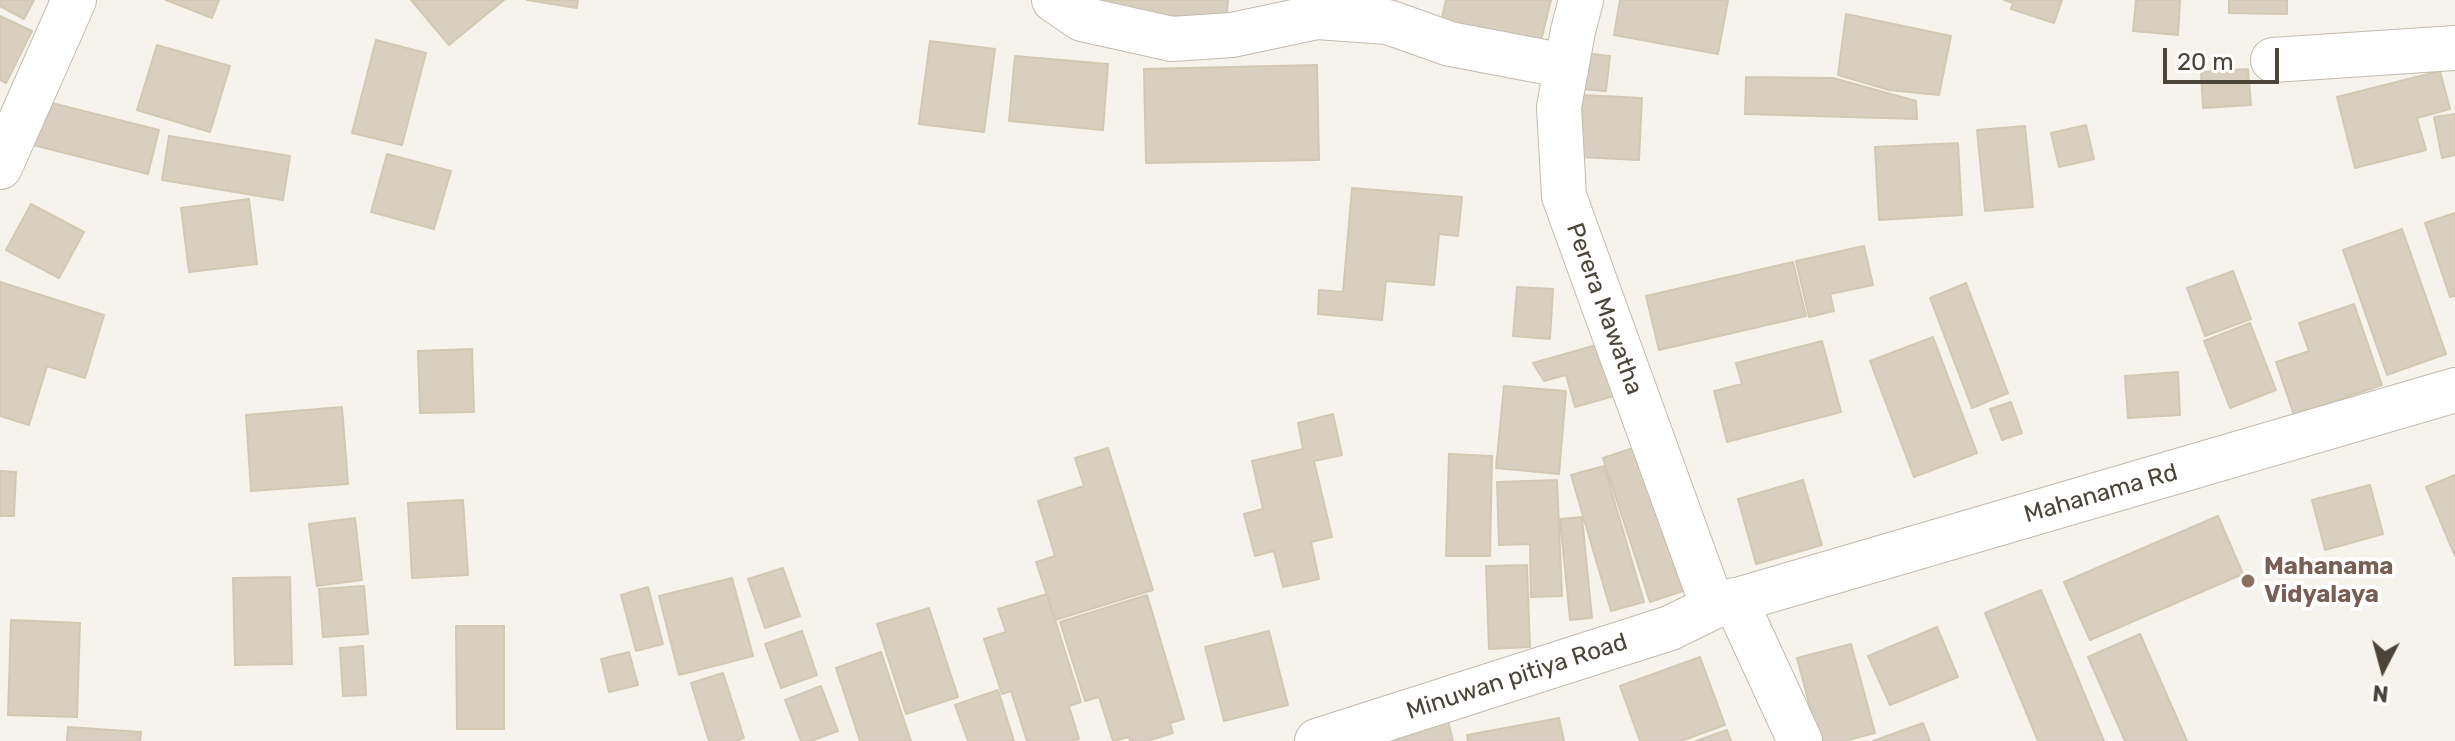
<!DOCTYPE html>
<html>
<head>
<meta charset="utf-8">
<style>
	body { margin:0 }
	#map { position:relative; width:2455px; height:741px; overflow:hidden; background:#f6f3ec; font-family:Rubik,sans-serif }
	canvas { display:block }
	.north { position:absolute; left:2343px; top:629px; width:80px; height:80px; -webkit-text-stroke:6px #fff; paint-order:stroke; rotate:186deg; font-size:22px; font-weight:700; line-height:32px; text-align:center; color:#4b4439 }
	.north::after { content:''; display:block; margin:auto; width:28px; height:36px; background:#4b4439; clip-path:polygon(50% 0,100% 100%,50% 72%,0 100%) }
	.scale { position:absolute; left:2163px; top:48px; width:116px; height:36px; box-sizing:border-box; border:4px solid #4b4439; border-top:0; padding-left:10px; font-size:24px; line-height:28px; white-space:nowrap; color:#4b4439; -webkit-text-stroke:6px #fff; paint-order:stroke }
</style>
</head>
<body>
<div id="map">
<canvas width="2455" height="741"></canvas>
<div class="north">N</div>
<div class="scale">20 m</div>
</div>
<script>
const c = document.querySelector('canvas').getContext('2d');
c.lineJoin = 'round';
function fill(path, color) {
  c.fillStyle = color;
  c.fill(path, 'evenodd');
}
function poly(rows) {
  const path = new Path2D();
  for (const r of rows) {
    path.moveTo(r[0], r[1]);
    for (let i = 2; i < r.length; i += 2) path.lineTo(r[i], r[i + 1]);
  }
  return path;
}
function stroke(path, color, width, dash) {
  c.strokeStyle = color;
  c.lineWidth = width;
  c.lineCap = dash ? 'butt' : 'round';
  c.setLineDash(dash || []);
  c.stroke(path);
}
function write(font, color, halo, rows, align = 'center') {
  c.font = font + ' Rubik,sans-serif';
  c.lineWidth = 8;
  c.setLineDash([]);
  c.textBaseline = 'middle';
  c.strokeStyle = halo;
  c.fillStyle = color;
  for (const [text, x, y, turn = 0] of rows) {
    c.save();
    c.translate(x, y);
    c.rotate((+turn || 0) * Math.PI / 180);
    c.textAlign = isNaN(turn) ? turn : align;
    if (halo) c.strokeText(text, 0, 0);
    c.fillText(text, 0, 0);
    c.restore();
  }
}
const building = poly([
	[0,0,34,0,24,19,0,6,0,0],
	[166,0,219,0,212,18,166,0],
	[411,0,504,0,449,45,411,0],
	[527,0,578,0,577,8,527,0],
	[1098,0,1228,0,1226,27,1096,16,1098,0],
	[1446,0,1551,0,1540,45,1441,21,1446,0],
	[1620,0,1728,0,1718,54,1614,35,1620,0],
	[2004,0,2062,0,2054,23,2011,9,2013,3,2004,0],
	[2136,0,2180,0,2178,35,2133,31,2136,0],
	[2229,0,2287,0,2287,14,2229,13,2229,0],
	[1846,14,1951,36,1939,95,1889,90,1838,75,1846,14],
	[0,16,32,31,6,83,0,80,0,16],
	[376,40,426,53,402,145,352,133,376,40],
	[930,41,995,49,984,132,919,124,930,41],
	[157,45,230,66,210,132,137,110,157,45],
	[1584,53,1610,56,1606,91,1580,89,1584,53],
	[1015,56,1108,64,1103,130,1009,121,1015,56],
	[1317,65,1319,160,1146,163,1144,69,1317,65],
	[2248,69,2251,105,2203,108,2201,72,2248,69],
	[2440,71,2450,109,2417,118,2426,150,2355,168,2337,97,2440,71],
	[1746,77,1833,78,1916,101,1917,119,1745,114,1746,77],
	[1582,95,1642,98,1639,160,1579,157,1582,95],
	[44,101,159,130,148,174,33,145,44,101],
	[2455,114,2455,155,2442,158,2434,117,2455,114],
	[2086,125,2094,159,2059,167,2051,133,2086,125],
	[2025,126,2033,207,1985,211,1977,130,2025,126],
	[169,136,290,156,283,200,162,180,169,136],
	[1958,143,1962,215,1879,220,1875,147,1958,143],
	[387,154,451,171,434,229,371,212,387,154],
	[1352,188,1462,197,1458,236,1439,234,1434,285,1386,281,1382,320,1318,314,1319,290,1343,292,1352,188],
	[249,199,257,264,189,272,181,208,249,199],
	[31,204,84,232,59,278,6,250,31,204],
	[2455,213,2455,296,2450,297,2425,223,2455,213],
	[2402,229,2446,354,2387,375,2343,250,2402,229],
	[1864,246,1873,285,1830,294,1834,311,1809,317,1796,261,1864,246],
	[1793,262,1806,316,1659,350,1646,296,1793,262],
	[2233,271,2251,319,2205,336,2187,288,2233,271],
	[0,282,104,315,85,378,47,366,29,425,0,416,0,282],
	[1966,283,2008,393,1972,408,1930,298,1966,283],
	[1517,287,1553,289,1550,339,1513,336,1517,287],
	[2354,304,2382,385,2294,415,2276,362,2309,351,2299,323,2354,304],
	[2250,323,2276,390,2230,408,2204,341,2250,323],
	[1933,337,1977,453,1914,477,1870,361,1933,337],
	[1822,341,1841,412,1727,442,1714,391,1742,384,1736,363,1822,341],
	[1600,344,1614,396,1575,407,1566,375,1544,381,1533,363,1600,344],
	[472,349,474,412,420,413,418,351,472,349],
	[2178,372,2180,415,2128,418,2125,376,2178,372],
	[1504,386,1566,391,1559,474,1496,468,1504,386],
	[2011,402,2022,433,2002,440,1990,409,2011,402],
	[342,407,348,484,251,491,246,415,342,407],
	[1333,414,1342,455,1314,461,1332,537,1311,542,1319,579,1283,587,1274,551,1255,556,1244,514,1263,509,1252,461,1303,449,1298,423,1333,414],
	[1636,447,1683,591,1650,602,1603,458,1636,447],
	[1108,448,1153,590,1055,620,1036,562,1055,556,1038,501,1084,486,1075,458,1108,448],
	[1449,454,1492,456,1490,556,1446,556,1449,454],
	[1604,466,1644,602,1611,611,1571,475,1604,466],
	[0,471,16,472,14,516,0,516,0,471],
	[2455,475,2455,556,2426,487,2455,475],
	[1557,480,1562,596,1531,597,1530,544,1499,545,1497,482,1557,480],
	[1803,480,1822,545,1756,564,1738,499,1803,480],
	[2370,485,2383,534,2325,550,2312,500,2370,485],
	[463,500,468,575,412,578,408,503,463,500],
	[2218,516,2243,574,2090,640,2064,582,2218,516],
	[1582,517,1592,618,1570,620,1560,519,1582,517],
	[355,518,362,580,317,586,309,524,355,518],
	[1527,565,1530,647,1489,649,1486,566,1527,565],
	[783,568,800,616,765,628,748,579,783,568],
	[290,577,292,664,235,665,233,578,290,577],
	[732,578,753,656,679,675,659,596,732,578],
	[364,586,368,634,323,637,319,589,364,586],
	[648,587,663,644,636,651,621,595,648,587],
	[2041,590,2104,741,2038,741,1985,613,2041,590],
	[1047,594,1081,702,1069,706,1079,739,1071,741,1027,741,1011,691,1002,694,984,639,1006,632,998,609,1047,594],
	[1147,595,1184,719,1170,723,1173,733,1147,741,1130,741,1129,737,1113,741,1099,697,1085,701,1060,622,1147,595],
	[929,608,958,697,906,714,877,624,929,608],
	[11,620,80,623,77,717,8,715,11,620],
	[456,626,504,626,504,729,457,729,456,626],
	[1937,627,1958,677,1890,705,1868,656,1937,627],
	[802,631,817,675,781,688,765,644,802,631],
	[1269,631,1288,705,1224,721,1205,647,1269,631],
	[2140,634,2187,741,2125,741,2088,657,2140,634],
	[1851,644,1875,733,1844,741,1819,741,1797,658,1851,644],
	[363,646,366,695,343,696,340,648,363,646],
	[629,652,638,685,609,692,601,659,629,652],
	[881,652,911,741,860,741,836,668,881,652],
	[1700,657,1725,725,1681,741,1640,741,1620,686,1700,657],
	[723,673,744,738,735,741,709,741,691,683,723,673],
	[821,686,838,731,811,741,801,741,785,700,821,686],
	[998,690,1014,741,968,741,955,705,998,690],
	[1559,718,1564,741,1468,741,1467,735,1559,718],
	[1448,721,1453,741,1373,741,1448,721],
	[1923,723,1930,741,1873,741,1923,723],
	[68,727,141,732,140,741,67,741,68,727],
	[1727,730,1731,741,1696,741,1727,730]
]);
fill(building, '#d8cfc1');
stroke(building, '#d3c8b4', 2);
const minor = poly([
	[1054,0,1082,19,1172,39,1232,35,1317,17,1388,22,1450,44,1566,66],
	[1581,0,1573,31,1559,107,1564,196,1713,607],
	[2273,60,2455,48],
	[0,167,74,0],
	[1735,600,1800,741],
	[1317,741,1670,628,1713,607,2455,390]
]);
stroke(minor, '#c2bbae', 46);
stroke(minor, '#fff', 44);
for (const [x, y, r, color] of [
	[2248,581,8,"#8d6e63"]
]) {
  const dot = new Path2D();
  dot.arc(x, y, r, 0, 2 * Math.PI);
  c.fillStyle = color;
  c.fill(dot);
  stroke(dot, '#fff', 3);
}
write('24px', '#4b4439', '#fff', [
	["Perera Mawatha",1604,309,70],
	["Mahanama Rd",2101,494,-16],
	["Minuwan pitiya Road",1517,677,-18]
]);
write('bold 24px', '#785e54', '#fff', [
	["Mahanama",2264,567],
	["Vidyalaya",2264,595]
], 'left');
</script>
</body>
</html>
